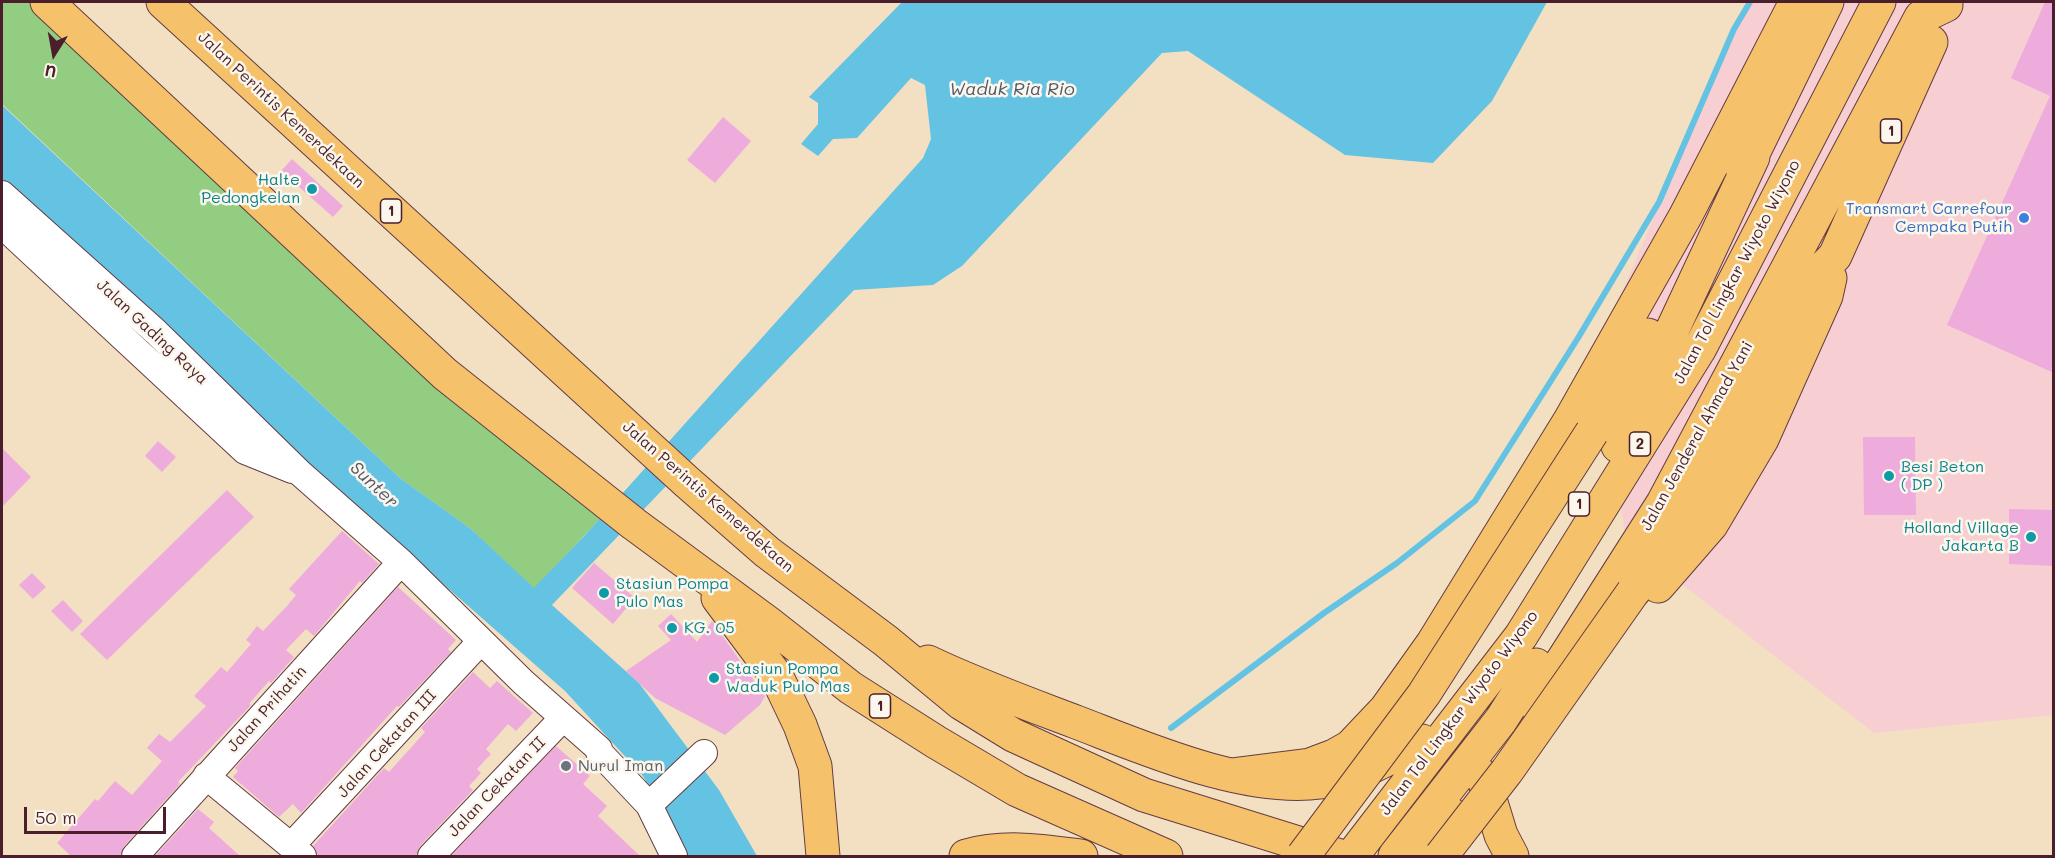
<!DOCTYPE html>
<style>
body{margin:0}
#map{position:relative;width:2055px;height:858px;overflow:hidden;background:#f3e0c3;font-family:Mali,sans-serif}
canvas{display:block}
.frame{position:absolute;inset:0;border:3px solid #4a1f2b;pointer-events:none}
.north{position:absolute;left:24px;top:24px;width:60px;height:60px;-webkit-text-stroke:4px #fbf7ec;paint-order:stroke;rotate:191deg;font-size:16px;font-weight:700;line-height:24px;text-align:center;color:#4a1f2b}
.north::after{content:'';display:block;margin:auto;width:21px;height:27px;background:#4a1f2b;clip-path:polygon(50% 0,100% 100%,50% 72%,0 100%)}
.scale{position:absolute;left:24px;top:807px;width:142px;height:27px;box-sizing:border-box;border:3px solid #4a1f2b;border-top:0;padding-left:8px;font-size:18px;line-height:21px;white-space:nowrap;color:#4a1f2b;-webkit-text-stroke:4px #fbf7ec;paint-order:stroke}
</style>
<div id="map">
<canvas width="2055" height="858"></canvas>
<div class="frame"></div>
<div class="north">U</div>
<div class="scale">50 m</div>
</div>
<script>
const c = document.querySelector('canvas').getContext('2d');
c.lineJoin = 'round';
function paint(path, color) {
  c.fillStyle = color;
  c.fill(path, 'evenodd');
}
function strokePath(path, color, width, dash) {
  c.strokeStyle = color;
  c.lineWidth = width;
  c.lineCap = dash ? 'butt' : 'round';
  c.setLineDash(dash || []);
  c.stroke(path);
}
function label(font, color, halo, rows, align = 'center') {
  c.font = font + ' Mali,sans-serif';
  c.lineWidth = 5;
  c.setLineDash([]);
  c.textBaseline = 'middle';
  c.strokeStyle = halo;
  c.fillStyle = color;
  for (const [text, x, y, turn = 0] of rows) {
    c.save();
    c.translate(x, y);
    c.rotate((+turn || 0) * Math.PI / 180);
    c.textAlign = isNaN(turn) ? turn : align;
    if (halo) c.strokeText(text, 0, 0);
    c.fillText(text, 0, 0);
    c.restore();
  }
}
paint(new Path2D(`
 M1750,2H2053V715L1874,733L1626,541L1598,348L1734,29Z`), '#f7cfd2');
paint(new Path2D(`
 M2,2H42L612,506L534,589L471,529L400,478L2,104Z`), '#92cd81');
paint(new Path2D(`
 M902,2H1547L1492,101L1433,163L1345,155L1188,51L1162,53L962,266L933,285L854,290L552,605L639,683L719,790L757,856H687L643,776L565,691L368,518L204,366L2,190V105L400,478L471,529L534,588L586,534L923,158L931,139L925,85L911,78L857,138L833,139L818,156L801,144L818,124V103L809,97Z`), '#64c2e3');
strokePath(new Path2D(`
 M1171,728L1324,613L1397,563L1475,501L1578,338L1659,202L1734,29L1750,2`), '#64c2e3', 6);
paint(new Path2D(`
 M2045,2H2054V373L1947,325L2050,96L2011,78Z
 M723,117L751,141L715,183L687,160Z
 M292,159L343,206L333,217L281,171Z
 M1863,437H1915L1916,515H1864Z
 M158,441L176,457L162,472L145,456Z
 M2,448L31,477L2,507Z
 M227,490L254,517L107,660L80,634Z
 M2009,509L2054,510V566L2009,564Z
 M342,531L379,564L362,583L360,581L314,636L306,629L286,650L294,657L271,683L269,681L249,704L251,705L178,782L180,784L124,846L120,856H71L57,843L95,799L98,801L115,781L132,795L162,761L147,748L159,734L170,742L206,706L194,696L197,693L221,667L227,672L251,644L246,640L257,626L263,631L287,606L296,595L289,589Z
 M594,563L635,598L613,624L572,588Z
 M32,573L46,587L33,599L19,585Z
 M398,587L456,640L448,649L451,652L399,707L397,706L301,813L293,804L279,817L233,777L238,771L235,768Z
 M63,600L83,621L72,632L51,611Z
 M671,614L697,642L712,621L765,696L760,705L725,735L655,698L626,671L671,640L658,626Z
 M473,672L490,688L497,681L533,713L516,731L508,724L486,749L491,754L477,769L481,773L469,786L473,790L420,846L416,856H318L313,846L384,768L389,772L425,732L421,728Z
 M556,746L590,776L583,784L607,806L598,816L640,856H451Z
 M198,809L214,822L209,828L240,856H155Z`), '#edacdb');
const minor = new Path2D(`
 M2,194L156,332L300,473L401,562L523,682L599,749V752L649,805L674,856
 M2,225L245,451L292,470
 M206,776L303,856
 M649,805L704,753
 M291,846L481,641
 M135,856L401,562
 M431,856L563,718`);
const highway = new Path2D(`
 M47,2L445,374L634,524L767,622L851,688L936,742L1017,790L1166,856
 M163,2L687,482L767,552L886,641L961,703L1013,735L1144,795L1340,856
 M1743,174L1827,2
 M1592,432L1648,335
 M1618,446L1753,157
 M1658,586L1711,525L1762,439L1826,296L1830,278
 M1634,591L1692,503L1808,284L1835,256L1931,42
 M718,598L777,677L800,725L815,766L823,856
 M928,662C976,685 1026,703 1076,722C1147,749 1244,792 1321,782C1358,778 1390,757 1422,741
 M1535,704L1663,503L1921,17L1946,5
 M1231,775L1310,765L1334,756L1350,747L1386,709L1433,643L1569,422L1686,215L1796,2
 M1483,776L1501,835L1512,856
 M966,856C1004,845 1042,851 1081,856
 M1352,856L1521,636L1700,348L1879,2
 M1395,856L1501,720L1536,665
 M1421,856L1452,815`);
strokePath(minor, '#633c42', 28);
strokePath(highway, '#633c42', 35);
strokePath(minor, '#fff', 26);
strokePath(highway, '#f5c16b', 33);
const highwayBridge = new Path2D(`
 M1303,856L1424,694L1592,432
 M1441,856L1507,771L1633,592`);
strokePath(highwayBridge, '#633c42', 35, []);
strokePath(highwayBridge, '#f5c16b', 33);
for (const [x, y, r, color] of [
 [312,189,6,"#0f9aa8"],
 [2024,218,6,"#3f7fe0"],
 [1889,476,6,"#0f9aa8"],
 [2031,537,6,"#0f9aa8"],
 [604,593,6,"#0f9aa8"],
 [672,628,6,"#0f9aa8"],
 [714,678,6,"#0f9aa8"],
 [566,766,6,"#6b7280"]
]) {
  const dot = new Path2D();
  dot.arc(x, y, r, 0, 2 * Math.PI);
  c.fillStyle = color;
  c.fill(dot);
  strokePath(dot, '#fbf7ec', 2);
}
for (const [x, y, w] of [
 [1891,131,21],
 [391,211,21],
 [1640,444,21],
 [1579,504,21],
 [880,706,21]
]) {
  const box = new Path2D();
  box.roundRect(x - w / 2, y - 12, w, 24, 4.5);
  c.fillStyle = '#fbf7ec';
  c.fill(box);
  strokePath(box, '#4a1f2b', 1.5);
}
label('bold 15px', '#4a1f2b', null, [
 ["1",1891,131],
 ["1",391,211],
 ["2",1640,444],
 ["1",1579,504],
 ["1",880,706]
]);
label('16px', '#4a1f2b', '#fbf7ec', [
 ["Jalan Perintis Kemerdekaan",281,110,43],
 ["Jalan Tol Lingkar Wiyoto Wiyono",1737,272,-62],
 ["Jalan Gading Raya",152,332,43],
 ["Jalan Jenderal Ahmad Yani",1697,436,-61],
 ["Jalan Perintis Kemerdekaan",708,497,41],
 ["Jalan Prihatin",267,709,-48],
 ["Jalan Tol Lingkar Wiyoto Wiyono",1459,713,-53],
 ["Jalan Cekatan III",387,744,-48],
 ["Jalan Cekatan II",497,787,-46]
]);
label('16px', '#0d838f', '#fbf7ec', [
 ["Halte",300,180,"right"],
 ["Pedongkelan",300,198,"right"],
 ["Besi Beton",1901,467],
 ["( DP )",1901,485],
 ["Holland Village",2019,528,"right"],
 ["Jakarta B",2019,546,"right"],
 ["Stasiun Pompa",616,584],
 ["Pulo Mas",616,602],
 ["KG. 05",684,628],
 ["Stasiun Pompa",726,669],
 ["Waduk Pulo Mas",726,687]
], 'left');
label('16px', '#366cbe', '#fbf7ec', [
 ["Transmart Carrefour",2012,209],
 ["Cempaka Putih",2012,227]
], 'right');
label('16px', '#5b616d', '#fbf7ec', [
 ["Nurul Iman",578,766]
], 'left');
label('italic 18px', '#53586b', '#fbf7ec', [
 ["Waduk Ria Rio",1012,89],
 ["Sunter",374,485,43]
]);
</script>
